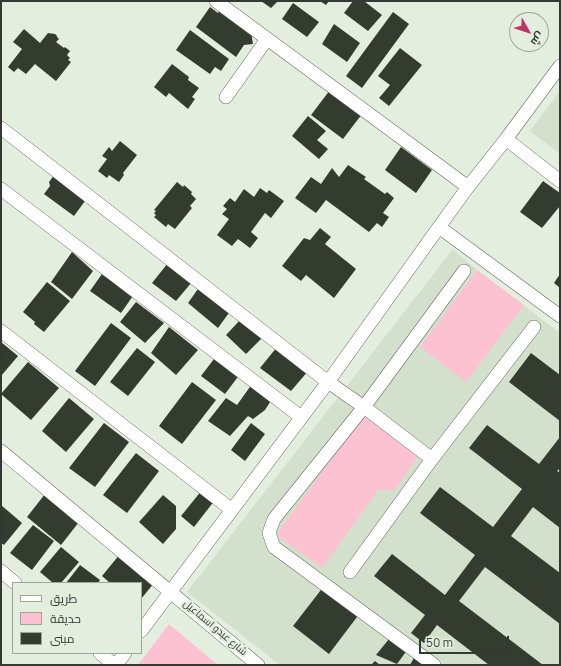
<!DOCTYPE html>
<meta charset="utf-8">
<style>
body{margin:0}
#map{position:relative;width:561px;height:666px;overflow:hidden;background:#e4eede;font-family:Manrope,Cairo,sans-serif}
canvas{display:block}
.frame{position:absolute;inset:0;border:2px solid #353933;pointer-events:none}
.legend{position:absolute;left:12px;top:582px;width:130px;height:72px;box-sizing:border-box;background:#e4eede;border:1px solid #9ea69a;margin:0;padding:5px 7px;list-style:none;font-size:12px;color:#353933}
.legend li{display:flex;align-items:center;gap:8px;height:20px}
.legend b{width:20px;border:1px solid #9ea69a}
.north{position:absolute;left:509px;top:12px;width:40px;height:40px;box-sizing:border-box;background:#e4eede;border:1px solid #9ea69a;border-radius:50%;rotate:129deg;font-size:11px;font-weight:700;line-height:16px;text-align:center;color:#353933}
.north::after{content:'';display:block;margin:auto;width:14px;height:18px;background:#be336a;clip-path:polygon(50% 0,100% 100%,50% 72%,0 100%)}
.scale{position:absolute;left:419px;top:636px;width:90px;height:18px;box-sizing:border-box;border:2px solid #353933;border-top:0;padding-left:5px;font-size:12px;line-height:14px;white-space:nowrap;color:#353933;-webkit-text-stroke:3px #e4eede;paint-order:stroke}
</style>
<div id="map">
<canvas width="561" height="666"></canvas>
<div class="frame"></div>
<ul class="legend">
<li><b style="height:5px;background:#fff"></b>طريق</li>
<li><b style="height:11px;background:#fcc2d1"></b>حديقة</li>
<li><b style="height:11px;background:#343c2f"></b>مبنى</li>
</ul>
<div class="north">ش</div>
<div class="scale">50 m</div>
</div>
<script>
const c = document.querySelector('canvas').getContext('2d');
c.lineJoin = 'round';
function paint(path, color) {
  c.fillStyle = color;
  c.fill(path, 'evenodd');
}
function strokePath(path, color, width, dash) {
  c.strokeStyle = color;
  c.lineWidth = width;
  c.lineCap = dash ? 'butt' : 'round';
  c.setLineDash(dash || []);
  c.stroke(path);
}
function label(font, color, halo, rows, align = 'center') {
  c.font = font + ' Manrope,Cairo,sans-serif';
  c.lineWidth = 4;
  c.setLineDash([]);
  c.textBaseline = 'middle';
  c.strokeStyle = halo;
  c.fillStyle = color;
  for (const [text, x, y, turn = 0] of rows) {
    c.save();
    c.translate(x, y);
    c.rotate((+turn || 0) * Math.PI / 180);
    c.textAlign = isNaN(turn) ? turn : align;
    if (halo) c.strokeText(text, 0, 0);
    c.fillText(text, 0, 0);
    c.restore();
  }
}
paint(new Path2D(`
 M560,91V154L530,131Z
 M453,249L477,270L560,333V665H280L187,592Z`), '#d3e1cc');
paint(new Path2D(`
 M477,270L524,305L466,382L420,347Z
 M363,415L419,455L394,491L379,489L322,568L276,535Z
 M169,624L218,665H138Z`), '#fcc2d1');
paint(new Path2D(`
 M261,1H278L271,8Z
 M320,1H329L326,5Z
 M353,1H364L382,15L368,31L344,13Z
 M293,3L319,22L307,37L282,19Z
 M210,7L218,13L220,10L251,32L253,44L244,45L236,57L196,27Z
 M393,12L409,24L362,88L346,76Z
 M334,24L360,43L347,62L322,44Z
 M24,29L40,43L48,33L55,34L57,36V37L59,39L56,42L64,48L65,47L70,51L67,55L70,58L68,60L71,62L56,81L35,64L26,74L18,68L14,72L8,67L22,49L13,42Z
 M190,30L229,59L221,71L215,67L210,74L176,50Z
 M400,48L422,65L389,106L379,98L390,85L378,76Z
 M172,64L189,77L188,80L199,88L192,97L195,99L188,109L169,93L166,97L154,87Z
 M330,90L362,114L343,139L311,115Z
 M308,116L326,131L317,140L328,149L319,159L292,136Z
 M120,141L137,155L123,173L124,175L119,182L109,175L107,178L98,171L107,159L102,156L109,147L112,151Z
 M401,147L432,170L416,193L385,170Z
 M348,165L366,177L364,179L385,194L387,192L394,198L383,213L389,217L382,227L377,223L369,232L326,200L316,213L295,198L311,177L321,184L332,168L339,177Z
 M55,174L77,189L74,193L85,201L74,216L44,194L50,186L49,182Z
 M543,181L560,193V206L542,228L520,212Z
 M177,182L183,187L184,185L192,192L191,194L196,199L190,206L192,208L175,229L168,224L166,227L154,217L156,215L154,213L156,211L154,210Z
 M260,188L267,193L269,190L284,201L271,218L265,213L251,232L258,238L250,248L238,239L232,246L217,235L229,219L222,214L227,209L223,206L230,198L235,202L244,189L254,197Z
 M320,228L331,237L325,244L356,269L334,298L306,275L301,281L282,266L304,238L310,240Z
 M72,252L93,271L72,299L51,282Z
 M168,263L192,282L176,301L152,283Z
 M104,271L135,293L121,313L90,291Z
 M560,274V288L554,283Z
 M47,282L70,301L44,332L34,324L35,322L23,312Z
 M200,286L231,310L218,328L188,303Z
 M136,302L164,323L145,343L120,322Z
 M241,319L262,338L246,354L226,335Z
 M111,323L131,338L95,386L75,371Z
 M169,327L198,350L176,375L151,353Z
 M1,342L18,356L1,376Z
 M277,347L309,370L291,391L260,368Z
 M137,348L155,362L128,396L110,382Z
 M531,353L560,375V421L509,382Z
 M217,355L240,374L225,394L201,376Z
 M28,362L59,388L31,420L1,394Z
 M192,382L216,400L182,444L159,426Z
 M252,384L272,399L265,410L253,419L248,416L230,436L208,421L226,398L237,405Z
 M69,398L94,419L66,452L42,431Z
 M104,423L129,442L95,487L69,468Z
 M251,423L265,434L245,461L231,450Z
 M487,425L539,464L560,437V468L557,471L560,473V528L533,507L511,536L560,573V624L485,567L459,601L543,665H489L437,625L424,643L411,633L425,615L374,576L392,554L445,595L475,555L420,513L440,487L493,527L522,489L469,448Z
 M136,453L159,471L127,513L103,495Z
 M202,490L215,500L194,527L181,516Z
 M45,494L79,522L61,545L27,517Z
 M163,495L176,506V529L163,544L139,522Z
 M1,505L22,523L4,545L1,543Z
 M33,525L54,541L32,570L10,553Z
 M61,547L79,562L61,583H53L40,572Z
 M120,554L154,583L141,599V583H110L102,576Z
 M80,565L100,580L98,583H66Z
 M324,586L360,613L329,654L293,626Z
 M389,639L408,649L397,664L376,655Z
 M416,654L426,665H410Z
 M375,661L380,665H371Z`), '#343c2f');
const minor = new Path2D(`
 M216,1L468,187
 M226,97L267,39
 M1,128L328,382L364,407L432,459L350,572
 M506,139L560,181
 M1,189L301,417
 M439,227L560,316
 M1,331L232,510
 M1,451L258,665
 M432,459L534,327
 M1,571L15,583
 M141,631L328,382L439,227L468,187L506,139L560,66
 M100,653L114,665
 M116,665L125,653
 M434,665L274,547L269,533L274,519L364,407L464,271`);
strokePath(minor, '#626b5d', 14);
strokePath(minor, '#fff', 13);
label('10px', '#353933', '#e4eede', [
 ["شارع عبدو اسماعيل",215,628,40]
]);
</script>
